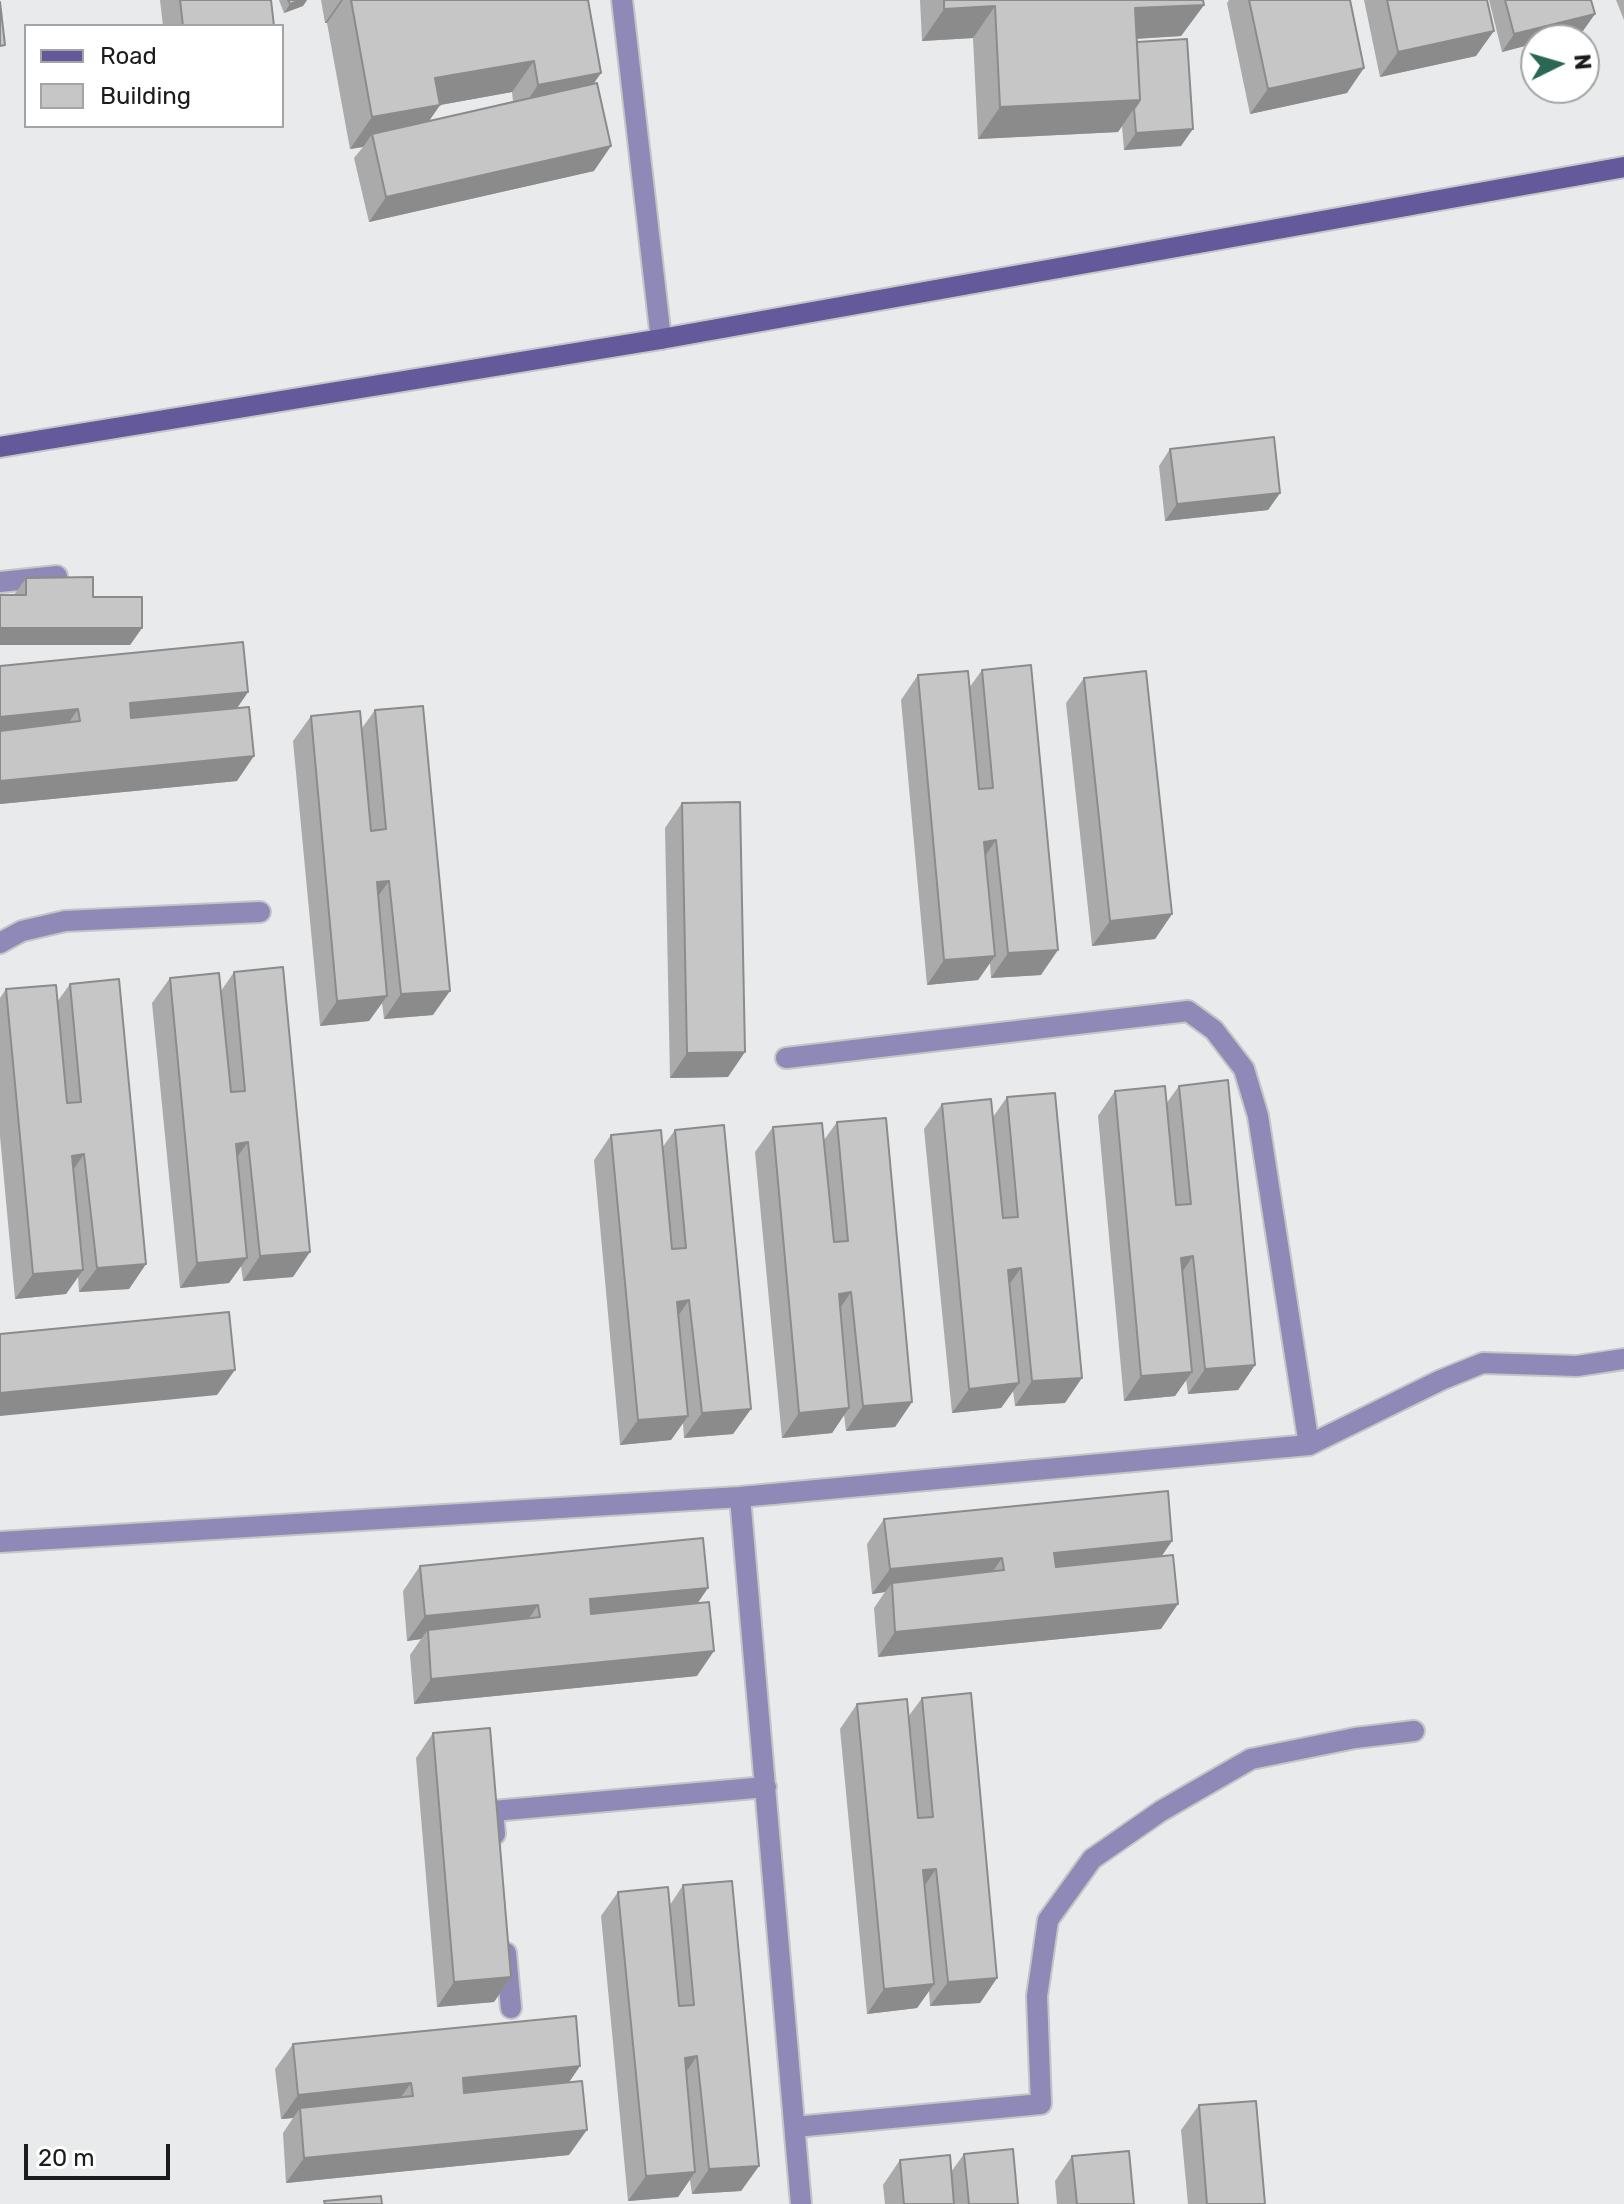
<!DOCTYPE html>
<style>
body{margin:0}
#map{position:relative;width:1624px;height:2204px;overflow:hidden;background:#e9eaeb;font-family:Rubik,sans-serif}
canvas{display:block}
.legend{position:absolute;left:24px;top:24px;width:260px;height:104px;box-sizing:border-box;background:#fff;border:2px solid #a4a4a4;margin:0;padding:10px 14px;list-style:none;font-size:24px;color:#1b1c1c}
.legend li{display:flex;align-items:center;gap:16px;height:40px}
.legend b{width:40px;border:2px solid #a4a4a4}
.north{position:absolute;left:1520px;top:24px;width:80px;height:80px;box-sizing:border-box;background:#fff;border:2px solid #a4a4a4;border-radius:50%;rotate:85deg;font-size:22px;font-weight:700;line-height:32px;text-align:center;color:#1b1c1c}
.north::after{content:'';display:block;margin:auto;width:28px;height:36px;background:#2a6855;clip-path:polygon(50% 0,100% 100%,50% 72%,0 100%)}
.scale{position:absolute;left:24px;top:2144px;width:146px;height:36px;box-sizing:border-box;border:4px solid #1b1c1c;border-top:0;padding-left:10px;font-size:24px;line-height:28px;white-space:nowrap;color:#1b1c1c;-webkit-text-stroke:6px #fff;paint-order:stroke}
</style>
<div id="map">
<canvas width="1624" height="2204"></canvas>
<ul class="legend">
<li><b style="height:10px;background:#64599a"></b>Road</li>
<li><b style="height:22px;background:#c6c6c7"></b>Building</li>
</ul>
<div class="north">N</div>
<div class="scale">20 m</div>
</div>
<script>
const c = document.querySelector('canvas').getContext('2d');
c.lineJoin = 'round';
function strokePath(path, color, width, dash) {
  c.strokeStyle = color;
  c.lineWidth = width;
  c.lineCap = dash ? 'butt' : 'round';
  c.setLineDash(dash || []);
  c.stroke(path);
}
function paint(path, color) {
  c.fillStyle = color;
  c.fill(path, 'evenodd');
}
const minor = new Path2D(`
 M622,0L661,339
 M0,582L57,576
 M0,943L22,931L65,921L260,912
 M786,1058L1188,1011L1214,1030L1244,1069L1258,1116L1309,1445
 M740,1497L801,2204
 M0,1542L740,1497L1309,1445L1441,1380L1483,1363L1577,1366L1624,1359
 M495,1834L493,1811L766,1787
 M506,1953L511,2008
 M795,2127L1041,2104L1037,1996L1048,1920L1092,1859L1161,1811L1251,1759L1355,1738L1414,1731`);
const secondary = new Path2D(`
 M0,447L661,339L1624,167`);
strokePath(minor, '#c4c5c6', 24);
strokePath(secondary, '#c4c5c6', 24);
strokePath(minor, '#8e89b6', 20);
strokePath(secondary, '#64599a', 20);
paint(new Path2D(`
 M160,0H271L274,26H163Z
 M279,0H307L303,6L284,13Z
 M321,0H588L594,83V171L369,222L354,158L363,147L350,149L327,23H325ZM512,92L513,101L429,121L440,105Z
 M920,0H1203L1204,5L1181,36L1137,39V42L1181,146L1124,150L1122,126L1118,132L978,139L973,38L922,41Z
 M1229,0H1350L1347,93L1250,114L1227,3Z
 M1364,0H1487L1476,56L1380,77Z
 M1489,0H1591L1583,31L1502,52Z
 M1616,0H1624V20Z
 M1170,449L1280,493L1268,510L1165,521L1159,466Z
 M26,578L93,597L142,628L130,645H0V595H14Z
 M0,666L248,692L237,708V781L0,804Z
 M982,670L1041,975L991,978L990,963L978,980L927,985L901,700L918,675L969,688Z
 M1084,678L1172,914L1155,939L1092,946L1066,703Z
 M375,710L433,1015L384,1019L382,1003L369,1021L320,1026L293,741L311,716L362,728Z
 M682,803L728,1077L670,1078L665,828Z
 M234,972L293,1277L243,1281L241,1266L229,1283L180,1288L152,1003L170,978L221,991Z
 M70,984L146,1264L129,1289L79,1292L78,1277L66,1294L15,1299L0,1136V998L6,989L57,1002Z
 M1179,1086L1255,1365L1238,1390L1188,1394L1186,1379L1175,1396L1124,1401L1098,1116L1115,1091L1166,1104Z
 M1007,1097L1065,1403L1015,1406L1013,1391L1001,1408L952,1413L924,1129L942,1104L993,1117Z
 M837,1122L912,1402L895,1427L846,1431L844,1415L832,1433L782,1438L755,1152L773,1127L824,1140Z
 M675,1130L751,1409L733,1434L684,1438L683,1423L671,1440L620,1445L594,1160L611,1135L662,1148Z
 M884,1519L1172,1541L1161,1556V1629L878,1657L874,1608L885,1592L872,1594L867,1544Z
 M420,1566L697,1603V1676L414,1704L410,1655L421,1639L407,1641L403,1591Z
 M922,1698L997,1978L980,2003L930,2006L929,1991L917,2008L867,2014L840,1729L857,1704L908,1717Z
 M433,1733L511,1977L494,2002L437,2007L416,1758Z
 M683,1885L759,2166L741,2191L692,2194L690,2180L678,2197L628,2201L601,1916L618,1892L670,1905Z
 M293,2044L580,2066L569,2082V2155L286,2183L283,2133L293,2118L281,2119L275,2069Z
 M1199,2105L1265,2204H1188L1181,2130Z
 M964,2154L1018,2204H885L883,2185L900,2160L951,2172Z
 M1072,2156L1134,2204H1057L1055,2181Z`), '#aaaaab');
paint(new Path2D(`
 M301,0H307L303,6L284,13L290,4Z
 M341,0H343L327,23H325Z
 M1204,5L1181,36L1113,40L1135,8Z
 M995,6L973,38L922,41L944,9Z
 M1595,14L1583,31L1547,40H1536V43L1502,52L1514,34Z
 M1494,31L1476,56L1380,77L1398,52Z
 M534,61L512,92L440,105L418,137L372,134L363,147L350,149L372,117L435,78Z
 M1364,68L1347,93L1250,114L1268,89Z
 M601,73L579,105L516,117L538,85Z
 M1140,100L1118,132L978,139L1000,107Z
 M1193,129L1181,146L1124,150L1136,133Z
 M611,146L594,171L369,222L386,197Z
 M1280,493L1268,510L1165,521L1177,504Z
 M0,628H142L130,645H0Z
 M248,692L231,717L112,728L130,703Z
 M78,709L61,734L0,740V717Z
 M254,756L237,781L0,804V781Z
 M996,840L979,865L984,842Z
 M389,881L371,906L377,882Z
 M1172,914L1155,939L1092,946L1110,921Z
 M1058,950L1041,975L991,978L1008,953Z
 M995,956L978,980L927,985L944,960Z
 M450,991L433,1015L384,1019L401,994Z
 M387,996L369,1021L320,1026L337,1001Z
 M745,1052L728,1077L670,1078L687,1053Z
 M248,1142L230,1167L236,1144Z
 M84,1154L67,1179L72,1156Z
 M310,1252L293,1277L243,1281L260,1256Z
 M1193,1256L1176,1281L1181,1258Z
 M247,1258L229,1283L180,1288L197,1263Z
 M146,1264L129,1289L79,1292L97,1268Z
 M1021,1268L1003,1293L1008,1270Z
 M83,1270L66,1294L15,1299L33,1274Z
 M851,1292L834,1317L839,1294Z
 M689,1300L672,1325L677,1302Z
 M1255,1365L1238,1390L1188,1394L1205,1369Z
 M235,1370L217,1395L0,1416V1393Z
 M1192,1372L1175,1396L1124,1401L1141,1376Z
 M1082,1378L1065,1403L1015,1406L1032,1381Z
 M1019,1383L1001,1408L952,1413L969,1389Z
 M912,1402L895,1427L846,1431L863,1406Z
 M849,1408L832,1433L782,1438L799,1413Z
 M751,1409L733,1434L684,1438L702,1413Z
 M688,1416L671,1440L620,1445L638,1420Z
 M1172,1541L1155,1566L1037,1578L1054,1553Z
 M1002,1558L985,1583H892L885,1592L872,1594L890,1569Z
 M708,1588L691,1613L572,1624L590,1599Z
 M1178,1604L1161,1629L878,1657L895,1632Z
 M538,1605L521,1630H428L421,1639L407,1641L425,1616Z
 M714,1651L697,1676L414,1704L431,1679Z
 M936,1869L919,1894L923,1870Z
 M511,1977L494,2002L437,2007L454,1982Z
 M997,1978L980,2003L930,2006L948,1982Z
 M934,1984L917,2008L867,2014L884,1989Z
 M697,2056L680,2081L685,2058Z
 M580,2066L563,2091L445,2103L463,2078Z
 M411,2083L393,2108H300L293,2118L281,2119L298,2095Z
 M587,2130L569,2155L286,2183L304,2158Z
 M759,2166L741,2191L692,2194L709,2169Z
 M695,2172L678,2197L628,2201L646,2176Z`), '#8b8b8b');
const building = new Path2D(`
 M180,0H271L274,26H183Z
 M288,0H301L290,4Z
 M351,0H588L601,73L538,85L534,61L435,78L440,105L372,117Z
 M944,0H1203L1204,5L1135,8L1140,100L1000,107L995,6L944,9Z
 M1249,0H1350L1364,68L1268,89Z
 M1387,0H1487L1494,31L1398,52Z
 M1505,0H1591L1595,14L1514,34Z
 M0,2L5,45L0,46Z
 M1187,39L1193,129L1136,133L1134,109L1140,100L1137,42Z
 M597,83L611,146L386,197L372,134Z
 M1274,437L1280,493L1177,504L1170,449Z
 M93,577V597H142V628H0V595H26V578Z
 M243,642L248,692L130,703L131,718L249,707L254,756L0,781V731L80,721L78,709L0,717V666Z
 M1031,665L1058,950L1008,953L996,840L984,842L995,956L944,960L918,675L968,671L979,789L993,788L982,670Z
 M1146,671L1172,914L1110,921L1084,678Z
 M423,706L450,991L401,994L389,881L377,882L387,996L337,1001L311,716L360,711L371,831L386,829L375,710Z
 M740,802L745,1052L687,1053L682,803Z
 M283,967L310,1252L260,1256L248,1142L236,1144L247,1258L197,1263L170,978L219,973L231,1092L245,1091L234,972Z
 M119,979L146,1264L97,1268L84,1154L72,1156L83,1270L33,1274L6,989L56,985L67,1103L81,1102L70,984Z
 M1228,1080L1255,1365L1205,1369L1193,1256L1181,1258L1192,1372L1141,1376L1115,1091L1165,1086L1176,1205L1191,1204L1179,1086Z
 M1055,1093L1082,1378L1032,1381L1021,1268L1008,1270L1019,1383L969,1389L942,1104L991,1099L1003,1218L1018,1217L1007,1097Z
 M886,1118L912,1402L863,1406L851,1292L839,1294L849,1408L799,1413L773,1127L822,1123L834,1242L848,1241L837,1122Z
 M724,1125L751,1409L702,1413L689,1300L677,1302L688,1416L638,1420L611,1135L661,1130L672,1249L686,1248L675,1130Z
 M229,1312L235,1370L0,1393V1334Z
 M1168,1491L1172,1541L1054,1553L1056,1567L1173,1555L1178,1604L895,1632L892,1583L1004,1570L1002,1558L890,1569L884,1519Z
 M703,1538L708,1588L590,1599L591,1614L709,1602L714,1651L431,1679L428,1630L540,1617L538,1605L425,1616L420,1566Z
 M971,1693L997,1978L948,1982L936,1869L923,1870L934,1984L884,1989L857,1704L907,1699L918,1818L933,1817L922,1698Z
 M490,1728L511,1977L454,1982L433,1733Z
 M732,1881L759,2166L709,2169L697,2056L685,2058L695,2172L646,2176L618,1892L668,1887L679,2006L694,2005L683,1885Z
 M576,2016L580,2066L463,2078L464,2093L582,2081L587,2130L304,2158L300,2108L413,2096L411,2083L298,2095L293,2044Z
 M1256,2101L1265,2204H1207L1199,2105Z
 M1013,2149L1018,2204H969L964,2154Z
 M1129,2151L1134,2204H1077L1072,2156Z
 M950,2155L954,2204H904L900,2160Z
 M381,2196L382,2204H325L324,2201Z`);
paint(building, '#c6c6c7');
strokePath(building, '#8b8b8b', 2);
</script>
